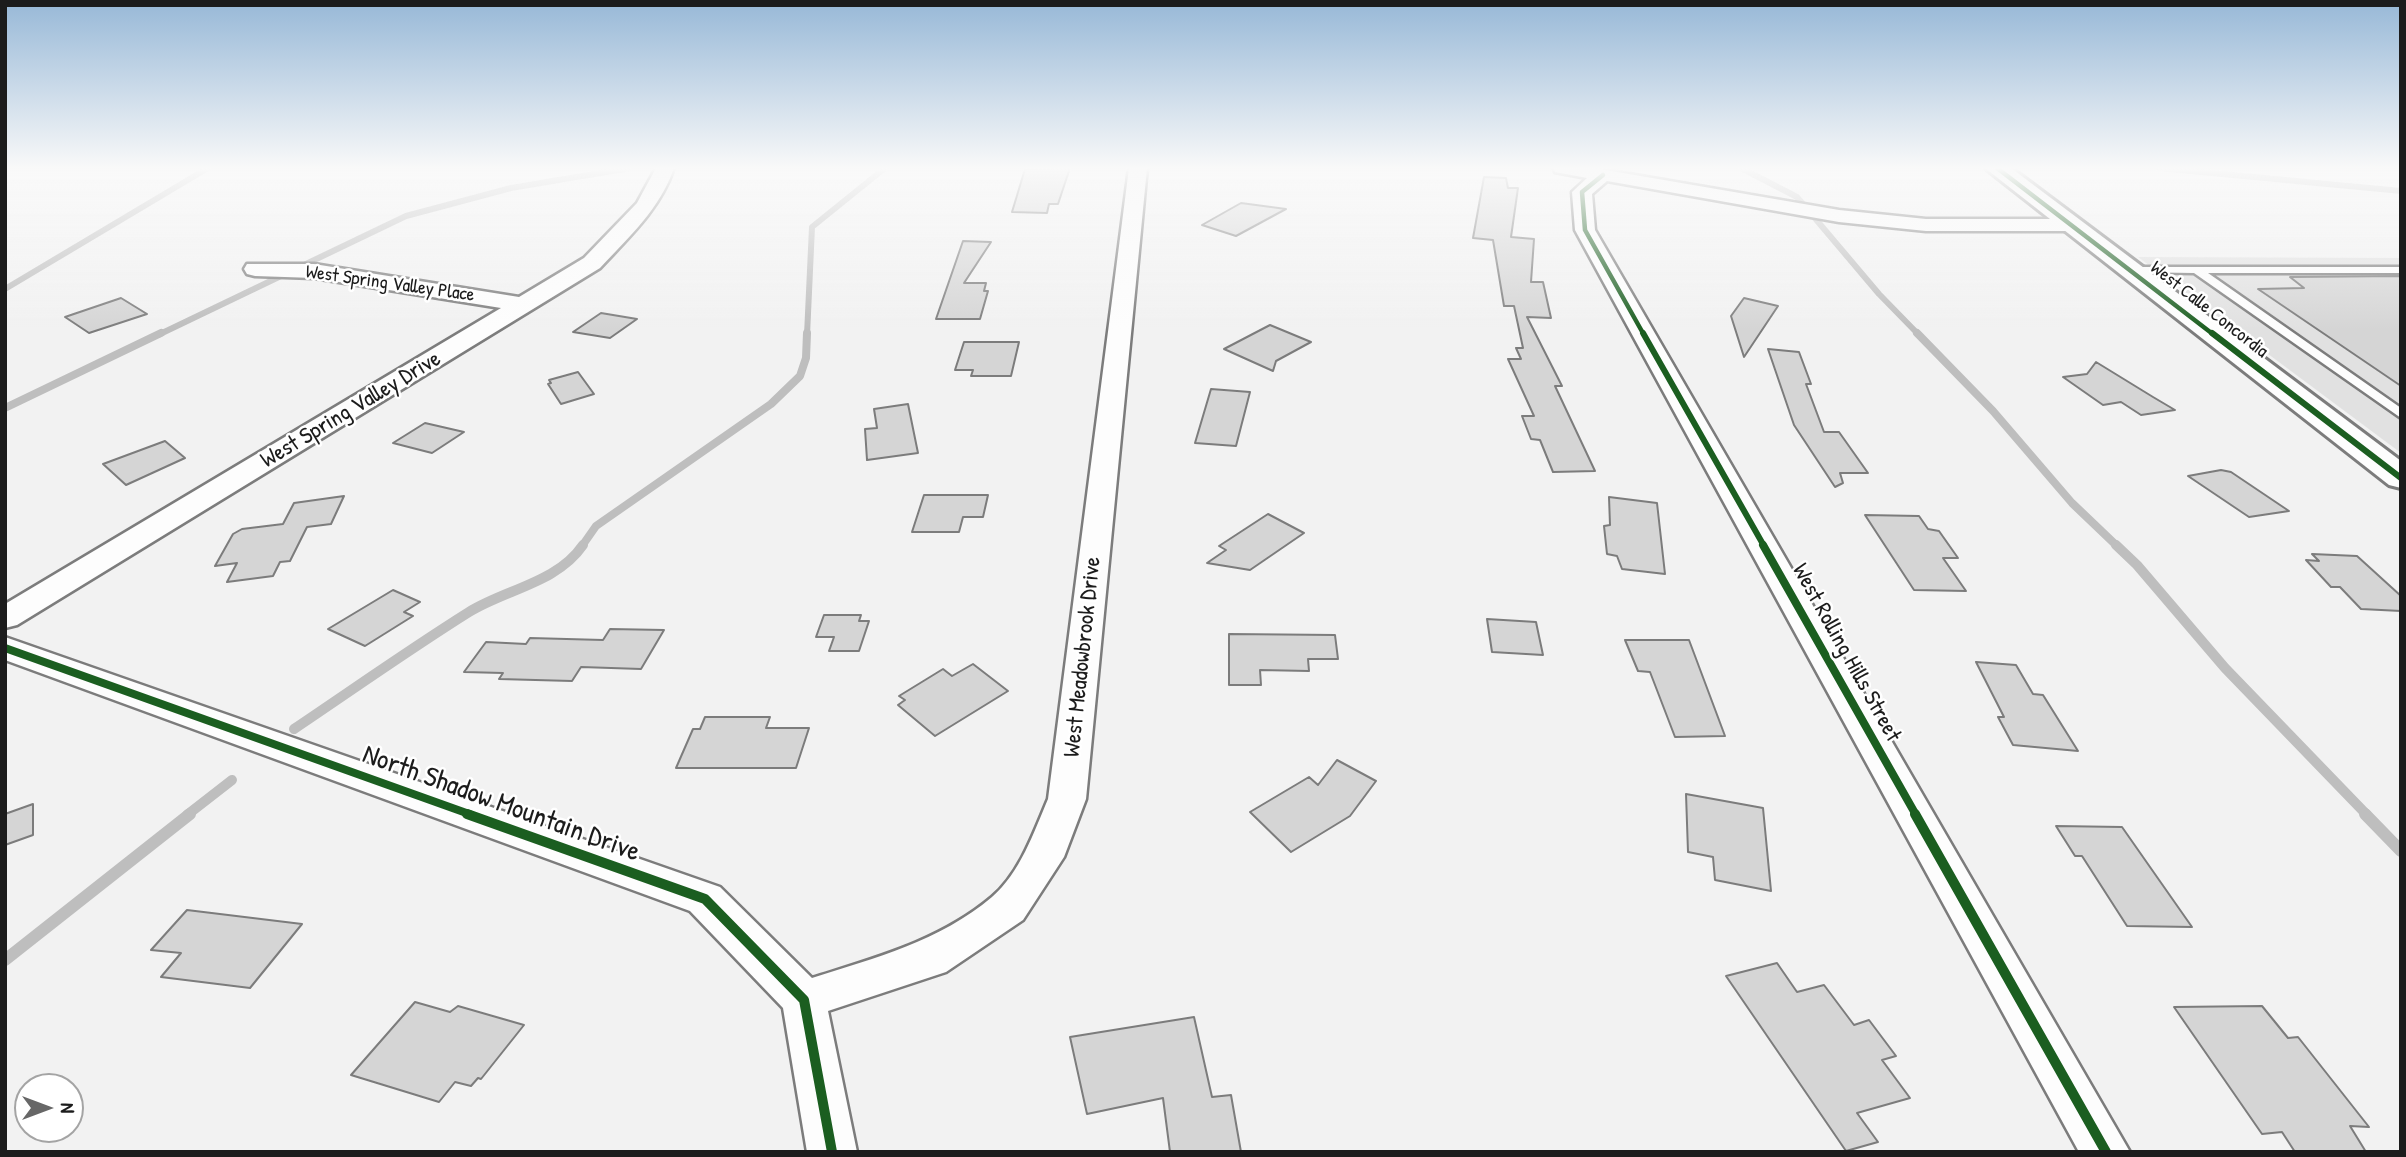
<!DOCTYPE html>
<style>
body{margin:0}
#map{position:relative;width:2406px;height:1157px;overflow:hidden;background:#f2f2f2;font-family:"Patrick Hand",sans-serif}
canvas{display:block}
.frame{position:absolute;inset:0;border:7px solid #1c1c1c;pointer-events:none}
.north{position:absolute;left:14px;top:1073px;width:70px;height:70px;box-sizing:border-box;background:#fff;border:2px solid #a4a4a4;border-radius:50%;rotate:90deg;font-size:19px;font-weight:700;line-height:28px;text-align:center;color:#1c1c1c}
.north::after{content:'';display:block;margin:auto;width:24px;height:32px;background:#676767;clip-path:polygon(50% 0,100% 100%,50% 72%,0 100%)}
</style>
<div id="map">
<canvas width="2406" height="1157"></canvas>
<div class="frame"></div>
<div class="north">N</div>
</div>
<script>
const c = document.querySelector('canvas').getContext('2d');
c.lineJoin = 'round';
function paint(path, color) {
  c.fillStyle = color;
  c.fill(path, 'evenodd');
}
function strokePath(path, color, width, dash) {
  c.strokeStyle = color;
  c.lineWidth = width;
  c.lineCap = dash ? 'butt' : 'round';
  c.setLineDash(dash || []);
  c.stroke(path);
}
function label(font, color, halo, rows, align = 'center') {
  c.font = font + ' "Patrick Hand",sans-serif';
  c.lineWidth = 5;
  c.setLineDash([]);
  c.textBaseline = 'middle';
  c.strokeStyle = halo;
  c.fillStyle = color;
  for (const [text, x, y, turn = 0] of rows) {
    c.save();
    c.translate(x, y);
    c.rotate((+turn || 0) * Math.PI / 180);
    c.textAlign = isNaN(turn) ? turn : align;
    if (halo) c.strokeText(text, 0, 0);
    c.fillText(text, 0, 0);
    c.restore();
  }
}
paint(new Path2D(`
 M2138,257L2401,258V453Z`), '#e1e1e1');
strokePath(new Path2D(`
 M1741,168L1797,197L1879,294L1919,335
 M2159,168L2401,191
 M5,289L208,168
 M158,335L406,216L511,188L630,168
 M807,335L812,227L885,168`), '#bebebe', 6);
strokePath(new Path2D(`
 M1917,333L1993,411L2072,503L2117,546
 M5,408L161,333
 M582,546L596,526L771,404L800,376L806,358L807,333`), '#bebebe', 8);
strokePath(new Path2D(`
 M2116,545L2137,565L2225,668L2367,815
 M294,729C352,690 410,649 469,612C506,589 557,583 583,545
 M187,815L232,780`), '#bebebe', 10);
strokePath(new Path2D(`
 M2365,814L2401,851
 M5,960L190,814`), '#bebebe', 12);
const building = new Path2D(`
 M1070,168L1058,204H1049L1047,213L1012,212L1025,169Z
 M1484,177L1506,178L1508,188H1518L1511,237L1534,239L1531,282H1543L1551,318L1527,317L1562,386H1555L1595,471L1553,472L1540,440L1531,439L1522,416H1534L1508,359H1521L1516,348H1523L1514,306H1504L1493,240L1473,238Z
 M1241,203L1286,209L1236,236L1202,225Z
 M963,241L991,242L964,283H986L984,291H988L980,319H936Z
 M2401,276V386L2258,289L2304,288L2290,277Z
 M121,298L147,314L89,333L65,317Z
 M1744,298L1778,306L1744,357L1731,316Z
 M601,313L637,319L610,338L573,332Z
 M1270,325L1311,342L1276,361L1273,371L1224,349Z
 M964,342H1019L1011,376H971L973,370H955Z
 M1768,349L1799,352L1811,384H1806L1824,432H1839L1868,473H1840L1843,483L1835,487L1794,425Z
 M2096,362L2153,397L2175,410L2141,415L2121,402L2103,405L2063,377L2087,374Z
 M578,372L594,394L561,404L548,384L551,383L549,380Z
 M1211,389L1250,392L1236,446L1195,443Z
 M908,404L918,453L867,460L865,429L877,428L874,409Z
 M425,423L464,432L432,453L393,443Z
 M165,441L185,458L126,485L103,464Z
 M2221,470L2231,472L2289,511L2249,517L2188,476Z
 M924,495H988L983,517H963L959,532H912Z
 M344,496L331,524L307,527L290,561L280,562L273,576L227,582L237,563L215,566L233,534L242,529L283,524L294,503Z
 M1609,497L1657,503L1665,574L1622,569L1617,556L1607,554L1604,526L1610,525Z
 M1268,514L1304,533L1250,570L1207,563L1226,550L1219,546Z
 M1865,515L1919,516L1928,529L1939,531L1958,558H1943L1966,591L1914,590Z
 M2312,554L2357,556L2401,596V611L2361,609L2340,587H2331L2306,560L2319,561Z
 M393,590L420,602L404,612L413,616L365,646L328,629Z
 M824,615H861L859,621H869L859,651H829L834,637H816Z
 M1487,619L1536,622L1543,655L1492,652Z
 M610,629L664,630L641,669L581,667L572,681L499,679L503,673L464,672L486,642L526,644L530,638L603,640Z
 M1229,634L1335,635L1338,659H1308L1309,671L1260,670L1261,685H1229Z
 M1625,640H1689L1725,736L1675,737L1650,672L1638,671Z
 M1976,662L2016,665L2033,694L2043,695L2078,751L2013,745L1998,717H2004Z
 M973,664L1008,691L935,736L898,705L905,700L899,696L943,669L952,676Z
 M705,717H770L766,728H809L796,768H676L693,729H700Z
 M1337,760L1376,781L1350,816L1291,852L1250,812L1309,777L1318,785Z
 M1686,794L1763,808L1771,891L1715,880L1713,857L1688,852Z
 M33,804V835L5,845V814Z
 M2056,826L2122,827L2192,927L2127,926L2082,856H2075Z
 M187,910L302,924L250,988L161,977L181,953L151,950Z
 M1777,963L1797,992L1824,985L1854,1025L1869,1020L1896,1056L1882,1060L1910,1098L1857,1113L1878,1142L1846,1151L1726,976Z
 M415,1002L450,1012L458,1006L524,1025L481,1079L478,1078L471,1086L455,1082L439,1102L351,1075Z
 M2262,1006L2288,1038L2298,1037L2369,1127L2350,1126L2366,1152H2295L2282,1132L2262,1134L2174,1007Z
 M1194,1017L1212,1097L1231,1095L1241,1152H1170L1163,1098L1087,1114L1070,1037Z`);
paint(building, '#d5d5d5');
strokePath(building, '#7c7c7c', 2);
const service = new Path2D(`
 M2132,267H2401V273H2208L2401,408V418L2194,273L2128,272V268Z`);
const minor = new Path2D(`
 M656,168H674C660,209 629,237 600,268L17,625L5,628V604L501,308L314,278L255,276L247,274L244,269L247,264H314L519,297L584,258L637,203Z
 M1129,168H1147L1086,799L1064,857L1023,920L946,972L828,1011L857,1152H807L783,1008L690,911L5,660V637L720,887L812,978C875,958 940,941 992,897C1020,873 1034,832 1048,799Z
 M1553,168H1594L1839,210L1926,219H2073L2083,225L2073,231H1926L1839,222L1607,181L1592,194L1595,230L2130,1152H2079L1575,230L1572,192L1587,178L1555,172Z`);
const tertiary = new Path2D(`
 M1985,168H2011L2401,461V488L2389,485Z`);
strokePath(service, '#7c7c7c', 5);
strokePath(minor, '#7c7c7c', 5);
strokePath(tertiary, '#7c7c7c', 6);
paint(service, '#fdfdfd');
paint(minor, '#fdfdfd');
paint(tertiary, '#fdfdfd');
strokePath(new Path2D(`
 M1997,168L2214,335
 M1603,175L1582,192L1585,230L1644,335`), '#1b5e20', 4.5);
strokePath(new Path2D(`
 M1643,333L1764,546
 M2212,333L2401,478`), '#1b5e20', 6);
strokePath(new Path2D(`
 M1763,545L1916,815
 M5,648L472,815`), '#1b5e20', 8);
strokePath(new Path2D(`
 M467,814L705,899L804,1000L832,1152
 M1915,814L2106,1152`), '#1b5e20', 10);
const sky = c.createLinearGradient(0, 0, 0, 330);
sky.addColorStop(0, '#97b8d7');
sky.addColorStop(0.51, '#f9f9f9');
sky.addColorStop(1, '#f9f9f900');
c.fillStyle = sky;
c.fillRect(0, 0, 2406, 330);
label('19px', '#1c1c1c', '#fff', [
 ["West Spring Valley Place",390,284,8],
 ["West Calle Concordia",2209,310,38]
]);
label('23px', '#1c1c1c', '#fff', [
 ["West Spring Valley Drive",351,410,-31],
 ["West Rolling Hills Street",1846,653,61],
 ["West Meadowbrook Drive",1083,657,-84]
]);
label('28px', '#1c1c1c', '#fff', [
 ["North Shadow Mountain Drive",501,804,20]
]);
</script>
